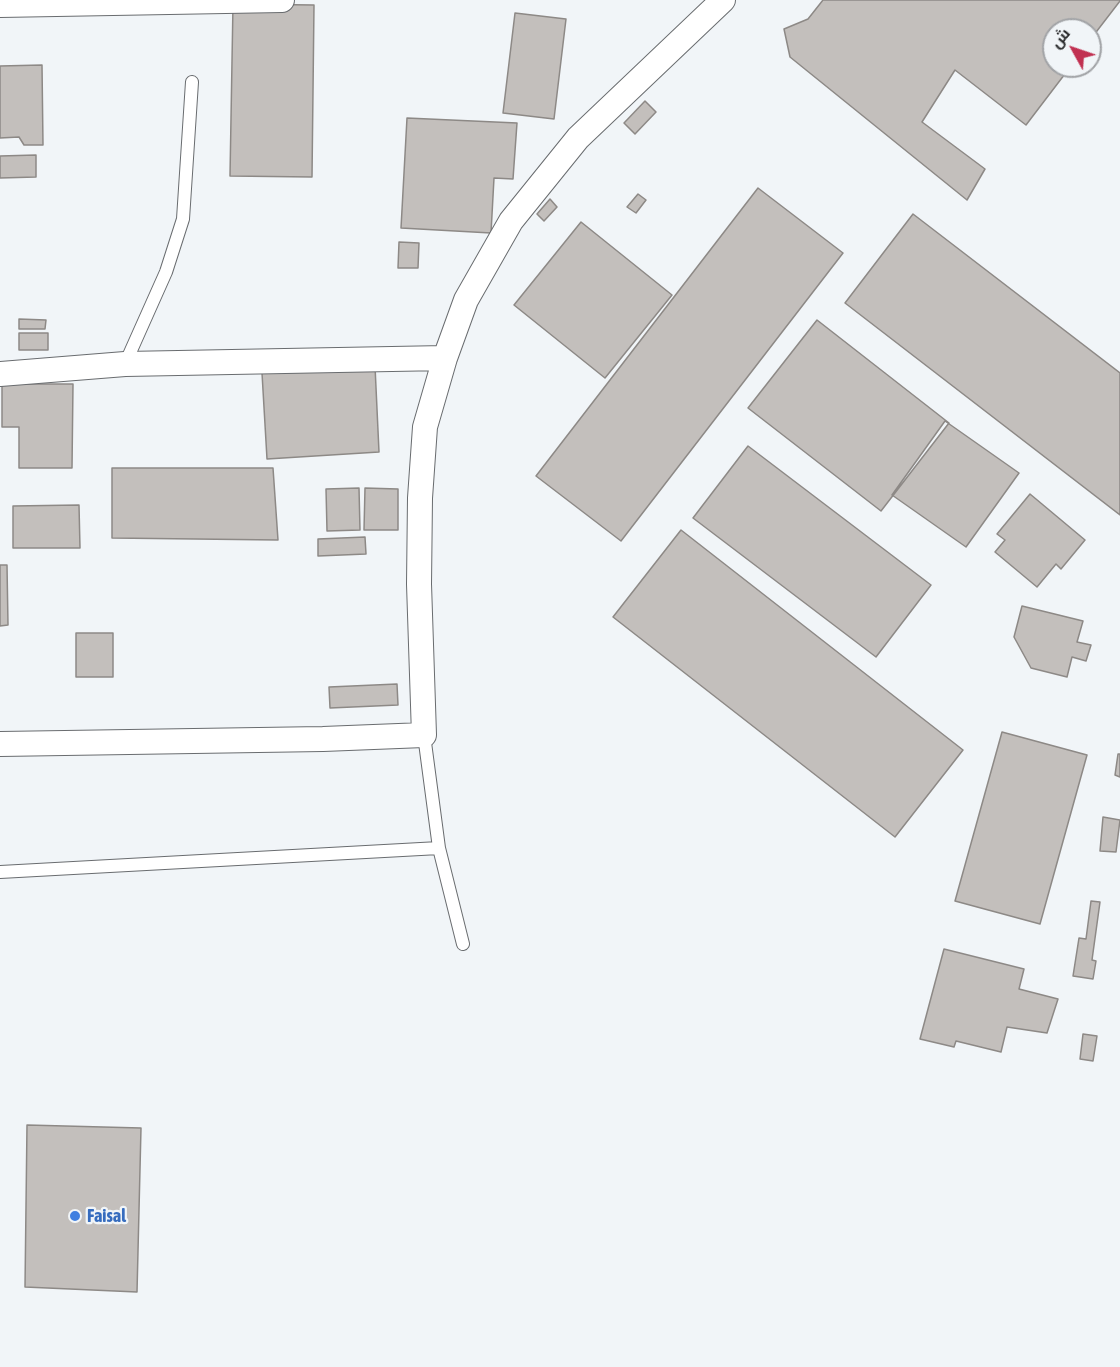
<!DOCTYPE html>
<meta charset="utf-8">
<style>
body{margin:0}
#map{position:relative;width:1120px;height:1367px;overflow:hidden;background:#f1f5f8;font-family:"Asap Condensed",Cairo,sans-serif}
canvas{display:block}
.north{position:absolute;left:1042px;top:18px;width:60px;height:60px;box-sizing:border-box;background:#f1f5f8;border:2px solid #a1a3a6;border-radius:50%;rotate:310deg;font-size:16px;font-weight:700;line-height:24px;text-align:center;color:#28292a}
.north::after{content:'';display:block;margin:auto;width:21px;height:27px;background:#c13051;clip-path:polygon(50% 0,100% 100%,50% 72%,0 100%)}
</style>
<div id="map">
<canvas width="1120" height="1367"></canvas>
<div class="north">ش</div>
</div>
<script>
const c = document.querySelector('canvas').getContext('2d');
c.lineJoin = 'round';
function paint(path, color) {
  c.fillStyle = color;
  c.fill(path, 'evenodd');
}
function strokePath(path, color, width, dash) {
  c.strokeStyle = color;
  c.lineWidth = width;
  c.lineCap = dash ? 'butt' : 'round';
  c.setLineDash(dash || []);
  c.stroke(path);
}
function label(font, color, halo, rows, align = 'center') {
  c.font = font + ' "Asap Condensed",sans-serif';
  c.lineWidth = 4.5;
  c.setLineDash([]);
  c.textBaseline = 'middle';
  c.strokeStyle = halo;
  c.fillStyle = color;
  for (const [text, x, y, turn = 0] of rows) {
    c.save();
    c.translate(x, y);
    c.rotate((+turn || 0) * Math.PI / 180);
    c.textAlign = isNaN(turn) ? turn : align;
    if (halo) c.strokeText(text, 0, 0);
    c.fillText(text, 0, 0);
    c.restore();
  }
}
const building = new Path2D(`
 M823,0H1120V1L1090,40V30H1054V66H1071L1026,125L955,70L922,122L985,169L967,200L790,57L784,29L808,19Z
 M233,4L314,5L312,177L230,176Z
 M515,13L566,19L554,119L503,113Z
 M42,65L43,145H24L19,137L0,138V66Z
 M645,101L656,112L635,134L624,123Z
 M407,118L517,123L513,179L494,178L491,233L401,228Z
 M36,155V177L0,178V156Z
 M758,188L843,253L621,541L536,476Z
 M638,194L646,200L636,213L627,207Z
 M550,199L557,207L544,221L537,214Z
 M913,214L1120,373V515L845,303Z
 M581,222L672,295L605,378L514,305Z
 M399,242L419,243L418,268H398Z
 M19,319L46,320L45,329H19Z
 M817,320L949,423L881,511L748,408Z
 M19,333H48V350H19Z
 M375,366L379,452L267,459L262,373Z
 M2,384H73L72,468H19V427H2Z
 M945,421L1019,473L966,547L892,495Z
 M748,446L931,585L876,657L693,518Z
 M112,468H273L278,540L112,538Z
 M359,488L360,530L327,531L326,489Z
 M365,488L398,489V530H364Z
 M1030,494L1085,540L1061,569L1056,564L1037,587L995,552L1005,540L997,534Z
 M79,505L80,548H13V506Z
 M681,530L963,750L895,837L613,617Z
 M365,537L366,554L318,556V539Z
 M0,565H7L8,625L0,626Z
 M1022,606L1083,621L1077,642L1091,645L1086,661L1072,657L1067,677L1031,668L1014,637Z
 M76,633H113V677H76Z
 M397,684L398,705L330,708L329,687Z
 M1002,732L1087,755L1040,924L955,901Z
 M1118,754H1120V777L1115,775Z
 M1103,817L1120,820L1116,852L1100,851Z
 M1091,901L1100,902L1092,960L1096,961L1093,979L1073,976L1079,938L1086,939Z
 M944,949L1024,969L1019,989L1058,999L1047,1033L1007,1027L1001,1052L956,1041L954,1047L920,1039Z
 M1083,1034L1097,1036L1093,1061L1080,1059Z
 M27,1125L141,1128L137,1292L25,1287Z`);
paint(building, '#c3bfbc');
strokePath(building, '#8d8986', 1.5);
const lane = new Path2D(`
 M125,364L166,272L183,219L192,82
 M424,735L439,848L463,944
 M0,872L439,848`);
const street = new Path2D(`
 M0,5L282,0
 M0,374L125,364L445,358
 M0,744L323,739L424,735L419,584L420,498L425,427L445,358L466,300L511,221L578,138L723,0`);
strokePath(lane, '#696c6f', 14);
strokePath(street, '#696c6f', 26);
strokePath(lane, '#fff', 12);
strokePath(street, '#fff', 24);
for (const [x, y, r, color] of [
 [75,1216,6,"#3f7fe0"]
]) {
  const dot = new Path2D();
  dot.arc(x, y, r, 0, 2 * Math.PI);
  c.fillStyle = color;
  c.fill(dot);
  strokePath(dot, '#f1f5f8', 2);
}
label('bold 18px', '#366cbe', '#f1f5f8', [
 ["Faisal",87,1216]
], 'left');
</script>
